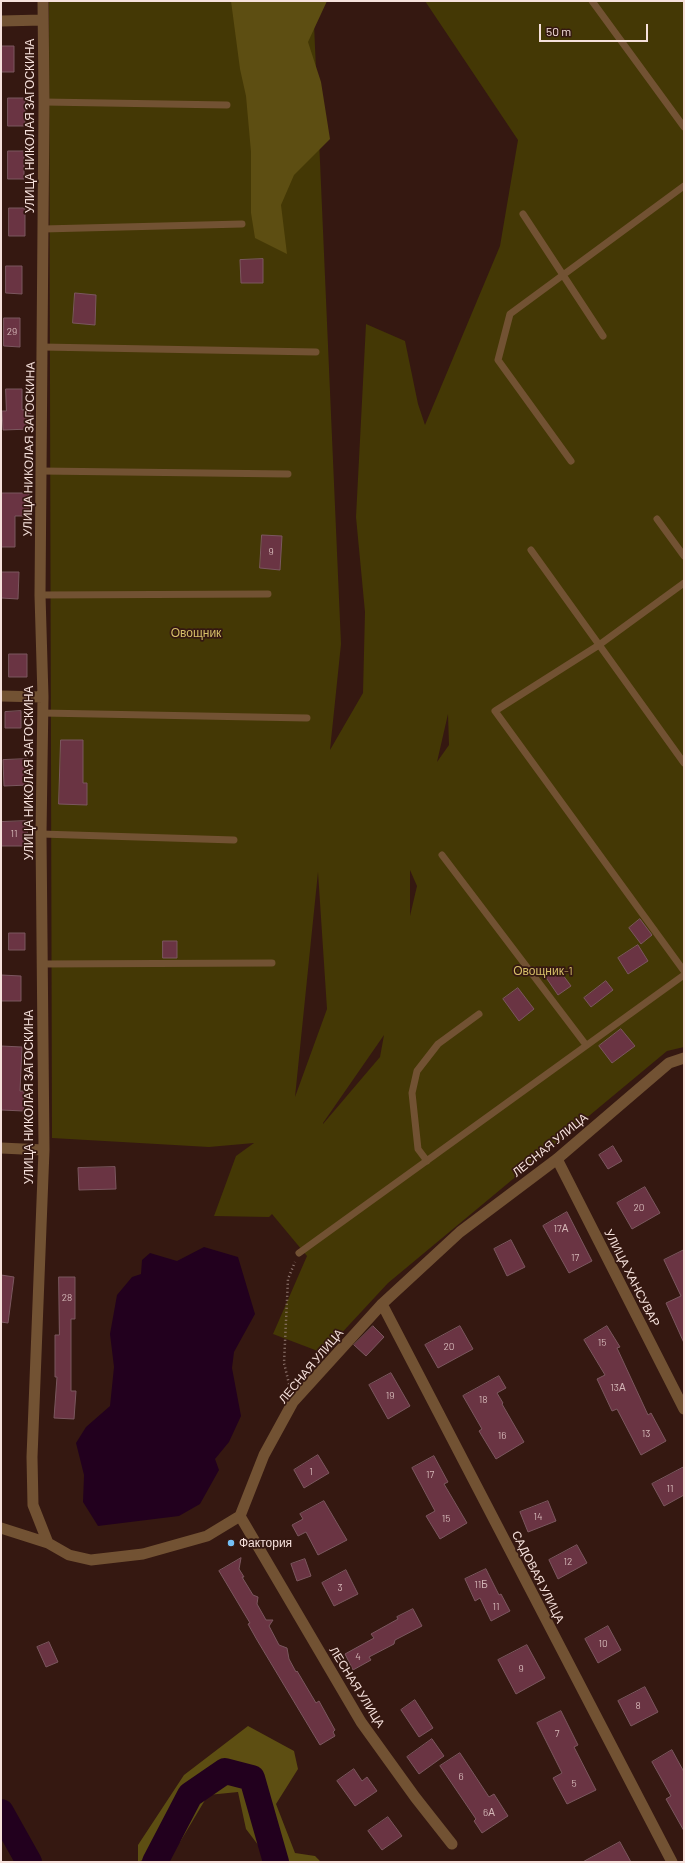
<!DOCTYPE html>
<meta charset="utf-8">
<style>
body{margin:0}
#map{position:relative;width:685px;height:1863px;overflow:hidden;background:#351811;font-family:Barlow,sans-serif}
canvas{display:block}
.frame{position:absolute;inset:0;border:2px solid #f6e1dc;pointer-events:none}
.scale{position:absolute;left:539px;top:24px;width:109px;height:18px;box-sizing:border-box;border:2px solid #f6e1dc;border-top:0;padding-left:5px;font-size:12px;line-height:14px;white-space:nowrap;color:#f6e1dc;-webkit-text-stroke:3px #351811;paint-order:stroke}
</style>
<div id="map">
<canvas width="685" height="1863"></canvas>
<div class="frame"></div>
<div class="scale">50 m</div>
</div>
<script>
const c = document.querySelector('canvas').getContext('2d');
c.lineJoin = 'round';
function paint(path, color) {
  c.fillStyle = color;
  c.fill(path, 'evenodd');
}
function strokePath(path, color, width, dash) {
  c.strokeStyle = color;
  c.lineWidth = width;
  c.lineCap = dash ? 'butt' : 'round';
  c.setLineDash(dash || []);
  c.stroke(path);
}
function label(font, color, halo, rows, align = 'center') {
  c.font = font + ' Barlow,sans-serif';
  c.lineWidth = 3.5;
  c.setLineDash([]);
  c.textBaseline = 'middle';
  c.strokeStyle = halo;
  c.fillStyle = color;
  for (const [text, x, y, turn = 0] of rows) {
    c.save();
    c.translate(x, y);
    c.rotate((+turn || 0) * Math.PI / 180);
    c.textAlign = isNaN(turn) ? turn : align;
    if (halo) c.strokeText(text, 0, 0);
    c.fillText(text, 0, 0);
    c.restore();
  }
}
paint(new Path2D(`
 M49,1H313L341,644L330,750L363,693L365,612L356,517L366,324L405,341L418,404L425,425L500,246L518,140L425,1H684V1047L667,1051L388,1283L323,1353L273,1334L307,1256L272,1214L269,1217L214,1216L236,1156L254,1143L209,1147L52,1138ZM448,714L449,745L437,762ZM410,870L417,886L410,916ZM318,872L327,1009L295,1097ZM384,1035L380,1057L323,1124V1123Z`), '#443805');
paint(new Path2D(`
 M231,1H327L308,42L321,82L330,139L294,175L281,205L287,254L255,238L251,213V152L246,96L240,69Z
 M248,1726L294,1751L298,1769L276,1804L295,1853L315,1856L321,1862H271L246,1829L238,1792L208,1795L180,1842L138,1862V1845L184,1775Z`), '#5d4e12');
paint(new Path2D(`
 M204,1247L238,1257L255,1314L234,1352L232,1368L241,1416L229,1442L215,1459L219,1470L200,1504L179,1516L98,1526L83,1502L84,1475L76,1443L86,1427L110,1406L114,1367L110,1334L117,1295L132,1277L141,1274L142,1260L150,1253L177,1261Z`), '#22001e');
strokePath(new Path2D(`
 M1,1812L29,1862
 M155,1862L190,1795L225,1771L252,1778L276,1862`), '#22001e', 26);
const building = new Path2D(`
 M1,46H14V72H1Z
 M8,98H25V126H8Z
 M8,151H24V179H8Z
 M9,208H25V236H9Z
 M263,259V283H241L240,260Z
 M6,266H22V294L6,293Z
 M75,293L96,295L95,325L73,323Z
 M4,318H20V347L4,346Z
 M6,389H22V410L30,409L31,429L3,430L2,411H6Z
 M2,493H29V497L34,504L26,516H15V547H1Z
 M262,535L282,536L280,570L260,568Z
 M1,572H19L18,599L1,598Z
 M9,654H27V677H9Z
 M21,711V728H5V712Z
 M61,740H83V783H87V805L59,804Z
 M28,759L29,785L4,786L3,760Z
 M27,821L28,846H1V822Z
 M640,919L652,935L641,944L629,928Z
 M9,933H25V950H9Z
 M163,941H177V958H163Z
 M638,945L648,961L628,974L618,958Z
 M557,967L571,986L558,995L545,976Z
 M1,975L21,976V1001H1Z
 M606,981L613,990L591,1007L584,998Z
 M518,988L534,1009L519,1021L503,999Z
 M621,1029L635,1046L612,1063L599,1046Z
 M1,1046L22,1047L20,1091H24V1111L1,1110Z
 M613,1146L622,1161L608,1169L599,1155Z
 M115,1167L116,1189L79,1190L78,1168Z
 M645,1187L660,1213L632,1229L617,1203Z
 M567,1212L592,1261L569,1273L543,1226Z
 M511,1240L525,1267L507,1276L494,1249Z
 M684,1250V1343L666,1303L681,1296L664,1260Z
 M1,1275L14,1277L8,1323L1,1322Z
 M59,1277H75V1319H71V1391H76L74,1419L54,1418L57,1377H55V1335H59Z
 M373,1326L384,1337L366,1356L354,1345Z
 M460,1326L473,1349L438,1368L425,1345Z
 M607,1326L620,1347L617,1348L648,1415L651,1413L666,1441L641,1455L617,1409L612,1411L597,1379L605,1375L584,1340Z
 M391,1373L410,1406L388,1419L369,1385Z
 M499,1376L506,1388L497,1393L503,1403L502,1404L524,1442L496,1459L479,1431L482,1429L463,1396Z
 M318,1455L329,1473L304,1488L294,1470Z
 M434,1456L448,1482L444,1484L467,1523L440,1539L426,1516L435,1511L412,1468Z
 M684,1467V1495L664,1506L652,1484Z
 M324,1501L347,1540L318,1555L306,1532L298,1536L292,1525L303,1519L300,1514Z
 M548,1501L556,1521L528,1532L520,1512Z
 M577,1545L587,1563L558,1579L549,1560Z
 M241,1558L239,1569L244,1577H242L253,1595L258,1597L257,1604L266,1620H273L269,1626L279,1645L287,1648L289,1659L296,1672L297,1671L316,1703L319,1701L335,1730L333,1732L335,1736L320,1745L257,1640L248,1624L250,1623L219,1571Z
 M305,1559L311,1576L297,1581L291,1564Z
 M486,1569L499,1595L501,1594L510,1611L491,1621L480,1598L475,1601L465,1579Z
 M346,1570L358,1594L334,1606L322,1583Z
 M413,1609L422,1626L395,1640L394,1644L369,1657L371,1660L353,1670L345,1654L374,1638L371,1634L398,1619L397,1617Z
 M608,1626L621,1650L598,1663L585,1639Z
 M49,1642L58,1662L46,1667L37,1647Z
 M527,1645L545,1678L516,1694L498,1660Z
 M645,1687L658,1712L631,1726L618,1701Z
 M415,1700L433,1728L419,1737L401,1710Z
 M561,1711L578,1745L574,1747L596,1790L567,1804L553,1778L562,1773L537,1723Z
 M432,1739L444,1756L419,1774L407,1757Z
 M672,1750L684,1772V1831L666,1799L671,1796L652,1762Z
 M460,1753L489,1797L494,1794L508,1816L482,1833L474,1821L476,1819L440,1766Z
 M354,1769L362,1781L367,1777L377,1791L355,1806L337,1781Z
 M388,1817L402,1836L382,1850L368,1831Z
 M620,1842L631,1862H583Z`);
paint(building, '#6a3443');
strokePath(building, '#7b575f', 1);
strokePath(new Path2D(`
 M290,1388L284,1363L288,1279L295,1262`), '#957c76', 2.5, [1, 3]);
strokePath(new Path2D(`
 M592,1L684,127
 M44,102L227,105
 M523,214L603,336
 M43,229L242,224
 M42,347L316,352
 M571,461L498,360L510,314L684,186
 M41,471L288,474
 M657,519L684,556
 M531,550L684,763
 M684,583L599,645L495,711L684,971
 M40,595L268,594
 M42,713L307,718
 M41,834L234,840
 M442,855L586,1045
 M42,964L272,963
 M427,1161L418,1149L412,1093L417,1071L438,1044L479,1014
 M299,1253L684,975`), '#725233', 7);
strokePath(new Path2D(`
 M43,1L44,102L40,595L43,697L41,834L44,1150L32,1457L33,1505L48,1543
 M1,21L43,20
 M1,696L43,697
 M1,1148L44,1150
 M557,1159L684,1409
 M382,1304L672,1862
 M1,1528L48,1543L69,1555L91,1560L143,1554L207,1536L240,1516
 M452,1844L415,1797L361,1722L240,1516L264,1455L293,1402L382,1304L460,1232L557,1159L669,1063L684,1058`), '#725233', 11);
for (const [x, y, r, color] of [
 [231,1543,4,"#74c0f6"]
]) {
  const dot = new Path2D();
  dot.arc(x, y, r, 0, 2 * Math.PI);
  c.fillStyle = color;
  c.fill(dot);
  strokePath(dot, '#351811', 1.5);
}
label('10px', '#d3b6b6', null, [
 ["29",12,332],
 ["9",271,552],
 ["11",14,834],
 ["20",639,1208],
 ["17А",561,1229],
 ["17",575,1258],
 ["28",67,1298],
 ["15",602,1343],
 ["20",449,1347],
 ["13А",618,1388],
 ["19",390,1396],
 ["18",483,1400],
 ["13",646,1434],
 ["16",502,1436],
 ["1",311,1472],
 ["17",430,1475],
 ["11",670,1489],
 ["14",538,1517],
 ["15",446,1519],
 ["12",568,1562],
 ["11Б",481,1585],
 ["3",340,1588],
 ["11",496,1607],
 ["10",603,1644],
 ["4",358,1657],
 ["9",521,1669],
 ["8",638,1706],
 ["7",557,1734],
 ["6",461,1777],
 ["5",574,1784],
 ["6А",489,1813]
]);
label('12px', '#f6e1dc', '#351811', [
 ["УЛИЦА НИКОЛАЯ ЗАГОСКИНА",30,126,-90],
 ["УЛИЦА НИКОЛАЯ ЗАГОСКИНА",29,449,-89],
 ["УЛИЦА НИКОЛАЯ ЗАГОСКИНА",29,773,-90],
 ["УЛИЦА НИКОЛАЯ ЗАГОСКИНА",29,1097,-90],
 ["ЛЕСНАЯ УЛИЦА",550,1145,-39],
 ["УЛИЦА ХАНСУВАР",632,1278,63],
 ["ЛЕСНАЯ УЛИЦА",311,1366,-50],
 ["САДОВАЯ УЛИЦА",538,1577,63],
 ["ЛЕСНАЯ УЛИЦА",357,1687,58]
]);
label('12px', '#d5be69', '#351811', [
 ["Овощник",196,633],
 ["Овощник-1",543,971]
]);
label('12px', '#f6e1dc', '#351811', [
 ["Фактория",239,1543]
], 'left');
</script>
